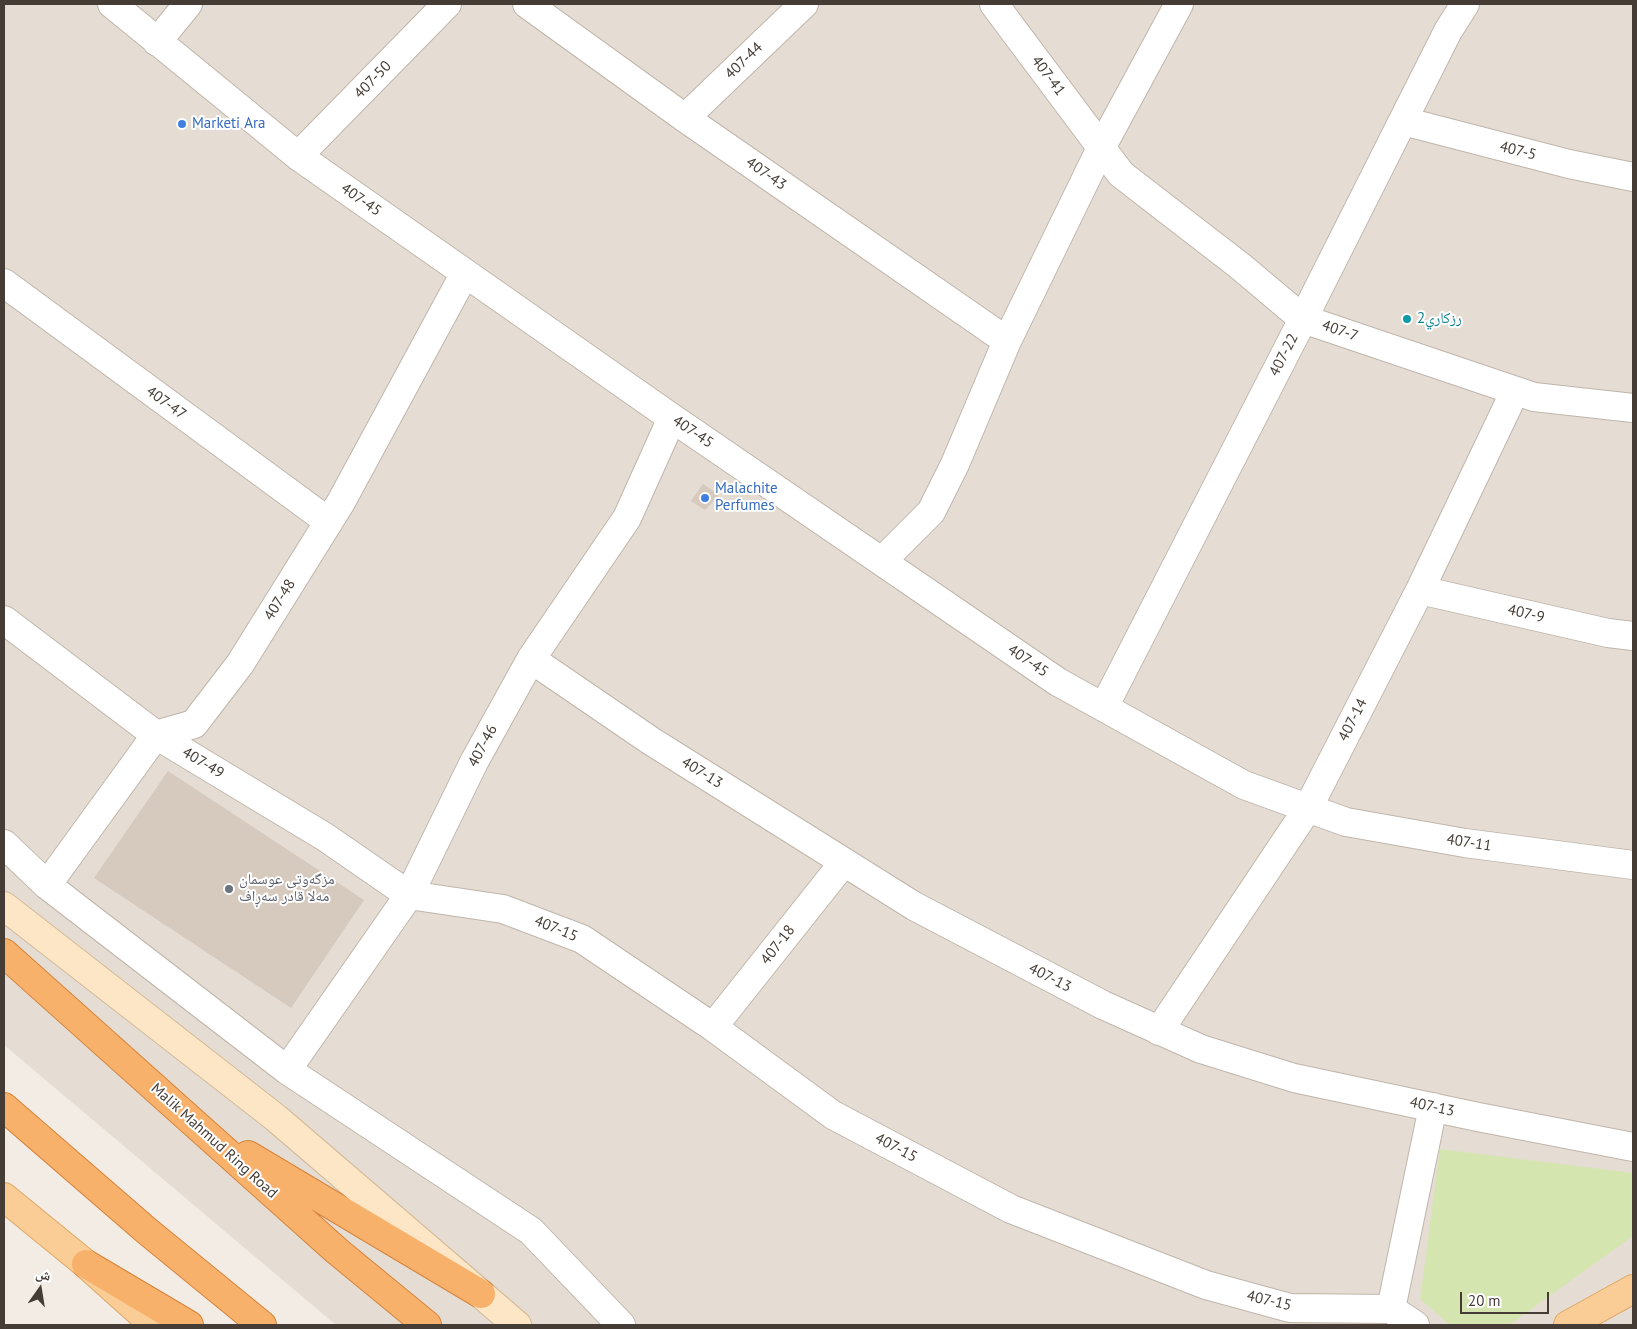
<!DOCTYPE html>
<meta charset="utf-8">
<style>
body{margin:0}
#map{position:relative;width:1637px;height:1329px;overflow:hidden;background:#f2ece5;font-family:"PT Sans","Noto Naskh Arabic",sans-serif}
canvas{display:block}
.frame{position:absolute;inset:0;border:5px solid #443c35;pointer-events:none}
.north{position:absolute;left:15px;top:1264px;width:50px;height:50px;-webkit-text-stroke:4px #fff;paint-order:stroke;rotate:13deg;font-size:14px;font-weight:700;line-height:20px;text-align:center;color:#443c35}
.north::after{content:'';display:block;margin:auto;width:18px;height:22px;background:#443c35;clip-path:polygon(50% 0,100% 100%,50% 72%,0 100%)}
.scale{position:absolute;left:1460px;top:1292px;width:89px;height:22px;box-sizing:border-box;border:2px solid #443c35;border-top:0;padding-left:6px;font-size:15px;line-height:18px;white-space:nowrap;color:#443c35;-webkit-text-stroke:4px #fff;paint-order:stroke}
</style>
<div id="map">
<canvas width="1637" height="1329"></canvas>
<div class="frame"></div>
<div class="north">ش</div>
<div class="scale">20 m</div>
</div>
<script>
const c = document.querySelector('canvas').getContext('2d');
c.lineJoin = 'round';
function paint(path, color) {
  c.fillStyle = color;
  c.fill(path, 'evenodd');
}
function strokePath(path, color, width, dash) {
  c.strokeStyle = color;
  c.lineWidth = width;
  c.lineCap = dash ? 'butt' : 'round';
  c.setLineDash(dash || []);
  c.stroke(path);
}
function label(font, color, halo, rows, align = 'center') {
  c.font = font + ' "PT Sans","Noto Naskh Arabic",sans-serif';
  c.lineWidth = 4;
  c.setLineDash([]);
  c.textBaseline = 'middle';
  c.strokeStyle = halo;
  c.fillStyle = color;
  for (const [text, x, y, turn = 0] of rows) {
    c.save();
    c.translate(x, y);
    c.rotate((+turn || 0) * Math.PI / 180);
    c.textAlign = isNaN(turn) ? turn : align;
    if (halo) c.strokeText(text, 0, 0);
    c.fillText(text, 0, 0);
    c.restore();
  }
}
paint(new Path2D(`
 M4,4H1633V1325H336L4,1045Z`), '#e5ddd3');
paint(new Path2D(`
 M1440,1149L1633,1173V1236L1509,1325H1450L1420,1299Z`), '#d5e5af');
paint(new Path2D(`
 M703,484L719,495L705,510L691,501Z
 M168,771L364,900L291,1008L94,878Z`), '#d6c9be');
const street = new Path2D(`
 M112,4L298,156L672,418L1058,682L1244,785L1346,822L1465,843L1633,865
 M527,4L685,118L1007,341
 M994,4L1121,174L1240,266L1303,319L1534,397L1633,408
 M157,42L188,4
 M685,118L804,4
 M1403,121L1569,164L1633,177
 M298,156L447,4
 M4,283L329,522
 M882,561L931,512L955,464L1007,341L1101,148L1179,4
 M1420,590L1608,633L1633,636
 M4,620L156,735L325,837L409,895L503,909L582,939L713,1027L833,1115L1011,1209L1206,1285L1290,1308L1391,1309L1415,1325
 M531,659L651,741L914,906L1103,1005L1201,1049L1294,1078L1478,1117L1633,1147
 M1104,707L1303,319L1448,31L1465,4
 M4,844L47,885L287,1070L531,1231L621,1325
 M47,885L156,735L194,724L240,664L341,502L465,273
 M713,1027L844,862
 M1159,1031L1308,808L1420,590L1515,391
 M287,1070L409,895L474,762L531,659L627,518L672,418
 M1391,1309L1433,1107`);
const secondary = new Path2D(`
 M4,906L276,1118L517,1325`);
const primary = new Path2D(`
 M4,1197L86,1264L154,1325
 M1568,1325L1633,1289`);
const highway = new Path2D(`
 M4,953L337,1251L427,1325
 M4,1107L147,1231L262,1325
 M248,1155L481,1294
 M86,1264L189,1325`);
strokePath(street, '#c0b5ab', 30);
strokePath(secondary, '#d3ba99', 30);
strokePath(primary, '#dea767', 30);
strokePath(highway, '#d6843b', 30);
strokePath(street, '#fff', 28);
strokePath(secondary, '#fce6c5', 28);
strokePath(primary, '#facd96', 28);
strokePath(highway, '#f7b16b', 28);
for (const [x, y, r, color] of [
 [182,124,5,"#3f7fe0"],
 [1407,319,5,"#0f9aa8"],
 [705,498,5,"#3f7fe0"],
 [229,889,5,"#6b7280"]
]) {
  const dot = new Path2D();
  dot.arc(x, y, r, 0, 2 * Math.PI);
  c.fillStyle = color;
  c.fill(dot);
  strokePath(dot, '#fff', 2);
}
label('15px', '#443c35', '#fff', [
 ["407-44",744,61,-44],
 ["407-41",1048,76,53],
 ["407-50",373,80,-46],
 ["407-5",1518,151,14],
 ["407-43",766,174,35],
 ["407-45",361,200,35],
 ["407-7",1340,331,19],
 ["407-22",1284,355,-63],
 ["407-47",166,403,36],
 ["407-45",693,432,34],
 ["407-48",280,600,-58],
 ["407-9",1526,614,13],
 ["407-45",1028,661,34],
 ["407-14",1353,720,-63],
 ["407-46",483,746,-62],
 ["407-49",203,763,31],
 ["407-13",702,773,32],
 ["407-11",1469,843,9],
 ["407-15",556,929,22],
 ["407-18",778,945,-52],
 ["407-13",1050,978,27],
 ["407-13",1432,1107,12],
 ["Malik Mahmud Ring Road",214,1141,42],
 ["407-15",896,1148,28],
 ["407-15",1269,1301,13]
]);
label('15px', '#366cbe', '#fff', [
 ["Marketi Ara",192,124],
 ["Malachite",715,489],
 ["Perfumes",715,506]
], 'left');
label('15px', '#0d838f', '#fff', [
 ["رزكاري2",1417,319]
], 'left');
label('15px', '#5b616d', '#fff', [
 ["مزگەوتی عوسمان",239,880],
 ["مەلا قادر سەڕاف",239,897]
], 'left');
</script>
